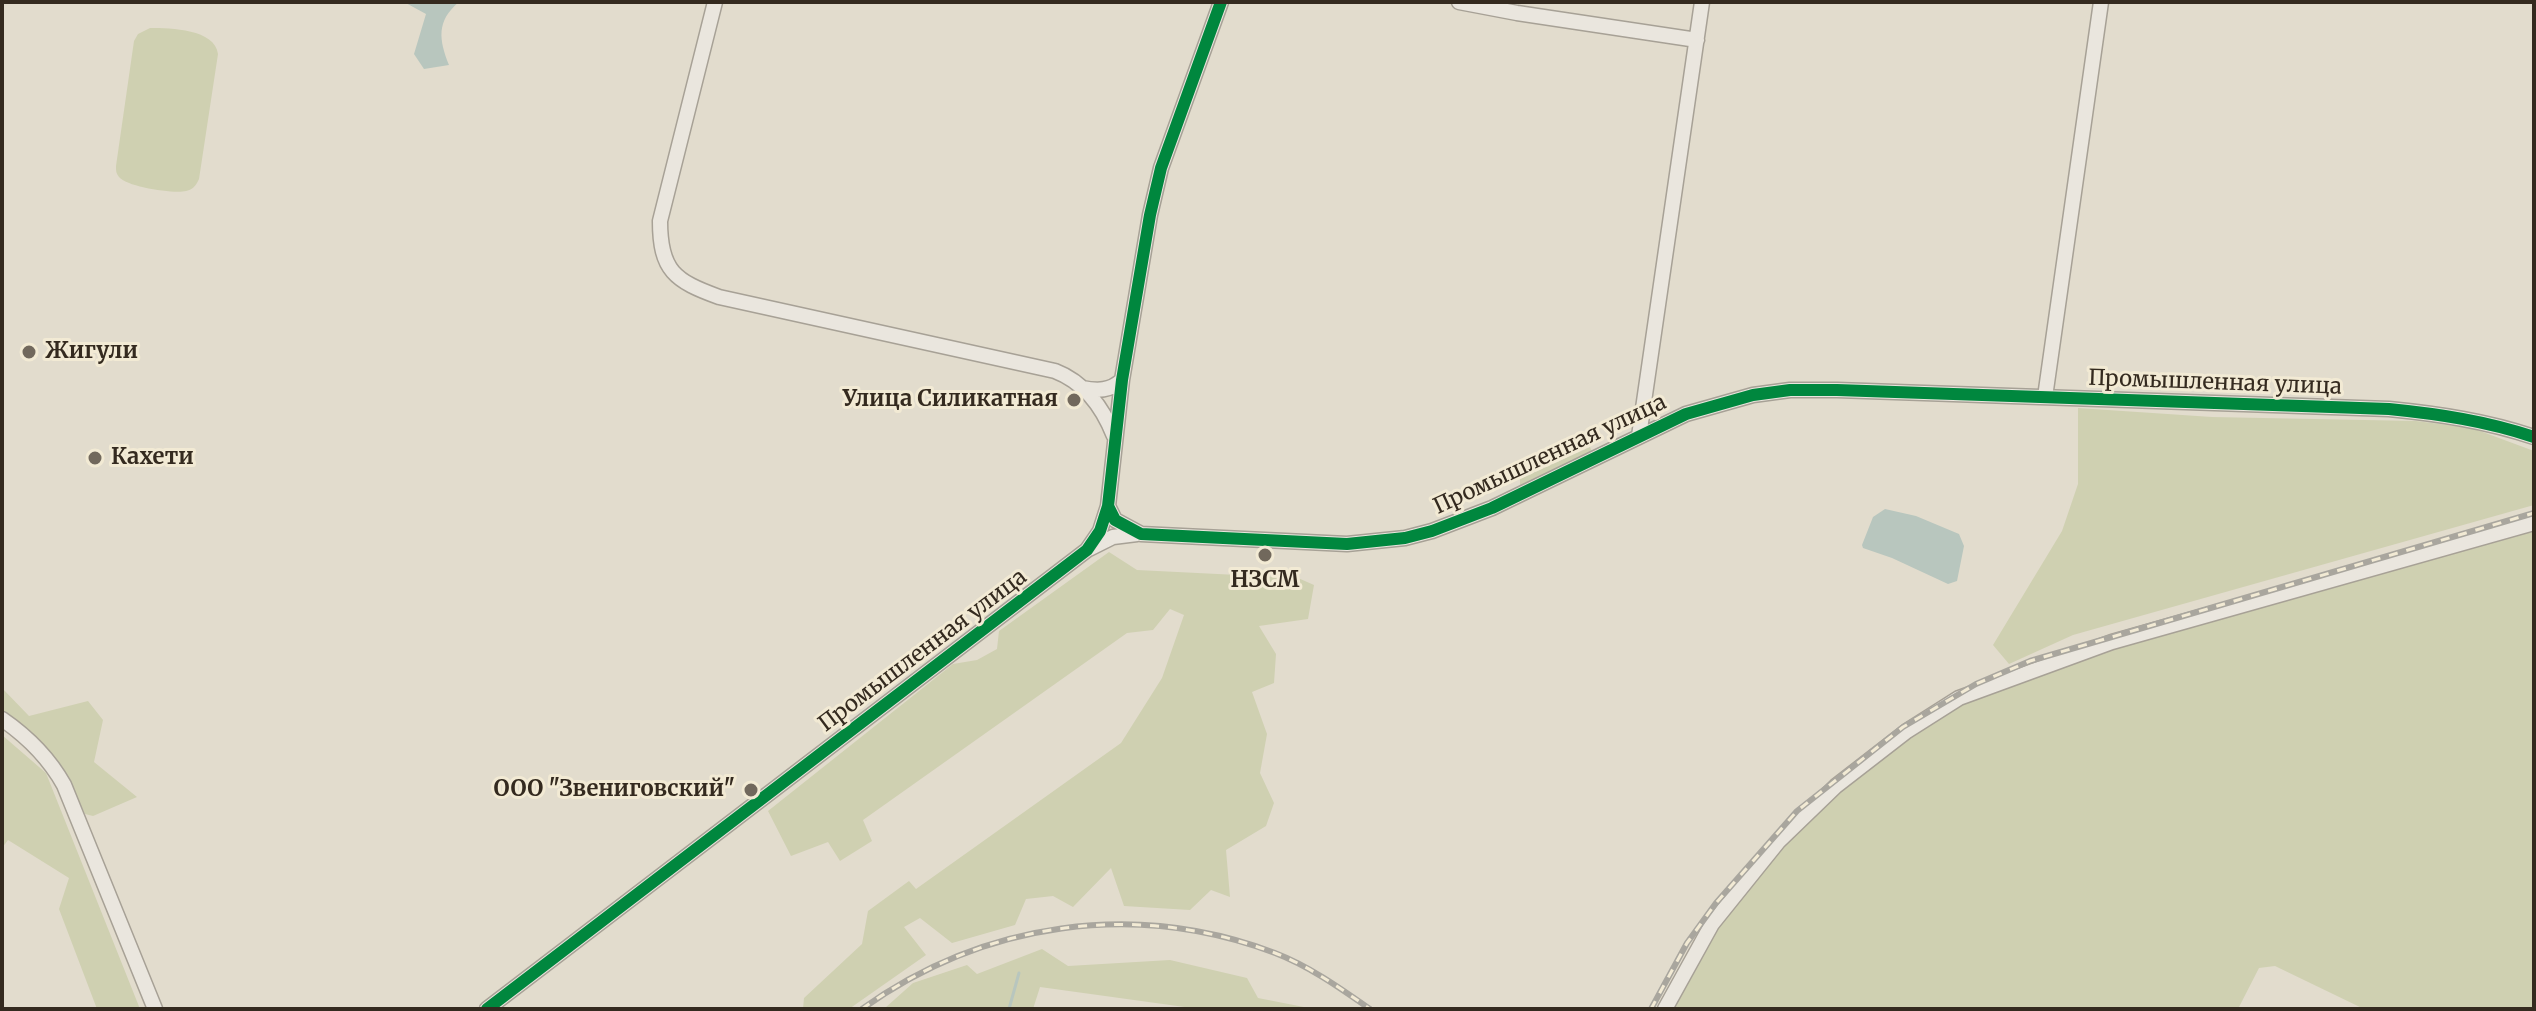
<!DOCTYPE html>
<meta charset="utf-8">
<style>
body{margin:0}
#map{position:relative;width:2536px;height:1011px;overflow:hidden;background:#e2dccd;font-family:Merriweather,serif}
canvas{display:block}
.frame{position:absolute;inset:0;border:4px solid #342a1f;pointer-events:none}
</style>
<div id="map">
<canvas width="2536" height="1011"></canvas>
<div class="frame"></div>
</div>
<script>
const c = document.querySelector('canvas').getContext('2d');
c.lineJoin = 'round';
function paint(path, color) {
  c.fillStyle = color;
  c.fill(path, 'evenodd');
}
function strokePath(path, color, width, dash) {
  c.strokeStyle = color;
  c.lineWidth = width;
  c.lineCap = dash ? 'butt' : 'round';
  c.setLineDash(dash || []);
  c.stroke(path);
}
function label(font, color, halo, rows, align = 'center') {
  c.font = font + ' Merriweather,serif';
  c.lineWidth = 6;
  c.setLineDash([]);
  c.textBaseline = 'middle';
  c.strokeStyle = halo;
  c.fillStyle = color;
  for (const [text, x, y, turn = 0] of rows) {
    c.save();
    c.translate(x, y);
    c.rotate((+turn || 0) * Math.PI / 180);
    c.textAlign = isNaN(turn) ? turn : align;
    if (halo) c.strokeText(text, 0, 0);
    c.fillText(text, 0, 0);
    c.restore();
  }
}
paint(new Path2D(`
 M150,28C171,28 215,29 218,54L199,179C196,185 194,189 186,191C174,194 127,187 119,177C116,173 116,171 116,166L134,41L138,34Z
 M2078,408L2212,417L2416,421L2472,428L2534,451V505L2073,635L2009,664L1993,645L2062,531L2078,484Z
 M1590,447L1592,452L1525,485H1520V479Z
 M2534,523V1009H2364L2275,966L2259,968L2238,1009H1665L1712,924L1836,786L1959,698L2112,642Z
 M1109,552L1137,570L1298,578L1314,585L1308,619L1259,626L1276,654L1274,683L1252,692L1267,734L1260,773L1274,803L1266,826L1226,850L1230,897L1211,890L1190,910L1124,906L1111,868L1073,907L1053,896L1026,899L1015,925L952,943L920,918L904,927L926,955L849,1009H803L804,998L862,944L868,911L909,881L916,889L1121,743L1162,678L1184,615L1170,609L1153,630L1127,633L863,820L872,841L840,861L828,842L791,856L768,811L953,664L977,660L997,649L999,631Z
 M2,688L29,716L88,701L103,720L94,762L137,797L93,816L85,814L62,767L2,714Z
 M2,735L46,773L140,1009H97L59,909L69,878L8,840L2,848Z
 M1042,949L1068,966L1170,960L1247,978L1258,998L1314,1009H1199L1040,987L1033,1009L885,1008L913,983L967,965L977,974Z`), '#cfd0b1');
paint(new Path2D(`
 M404,2H459C436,21 439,40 449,65L424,69L414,54L426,14Z
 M1885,509L1916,516L1959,534L1964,546L1957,581L1948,584L1892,558L1863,548L1862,545L1873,517Z`), '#b8c6be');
strokePath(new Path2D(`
 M1009,1009L1019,973`), '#b8c6be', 3);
const minor = new Path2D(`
 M715,2L660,221C660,271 675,281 719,297L1055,371C1084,382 1103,408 1114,436
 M1459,2L1517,13L1697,40
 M1082,388C1098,391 1110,391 1122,380
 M2045,397L2101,2
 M1639,436L1702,2
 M1108,506L1115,520L1141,534L1347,544L1405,538L1432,531L1492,508L1686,414L1753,395L1790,390H1837L2389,409C2439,414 2486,421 2534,437
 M1089,549L1113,537L1137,534
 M2,719C28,737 49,758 64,785L155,1009
 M487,1009L1087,550L1100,531L1108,506L1122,380L1150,215L1161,168L1221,2
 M1665,1009L1712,924L1778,842L1836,786L1907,731L1959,698L2112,642L2534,523`);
strokePath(minor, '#a7a196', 17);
strokePath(minor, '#eae6de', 14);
const rail = new Path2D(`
 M862,1009C983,922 1135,900 1275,953C1309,966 1340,988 1370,1009
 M1651,1009L1687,943L1716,903L1797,811L1903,727L1976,684L2030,661L2534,513`);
strokePath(rail, '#a9a69e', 6);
strokePath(rail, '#f2ead4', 3, [9]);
strokePath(new Path2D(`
 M1108,506L1115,520L1141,534L1347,544L1405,538L1432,531L1492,508L1686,414L1753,395L1790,390H1837L2389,409C2439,414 2486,421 2534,437
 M487,1009L1087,550L1100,531L1108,506L1122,380L1150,215L1161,168L1221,2`), '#00873e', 12);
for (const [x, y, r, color] of [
 [29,352,8,"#71685c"],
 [1074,400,8,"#71685c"],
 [95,458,8,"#71685c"],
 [1265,555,8,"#71685c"],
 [751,790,8,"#71685c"]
]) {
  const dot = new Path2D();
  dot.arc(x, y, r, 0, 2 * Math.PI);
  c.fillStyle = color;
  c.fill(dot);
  strokePath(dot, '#f2ead4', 3);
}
label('bold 22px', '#342a1f', '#f2ead4', [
 ["Жигули",45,352],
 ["Улица Силикатная",1058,400,"right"],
 ["Кахети",111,458],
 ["НЗСМ",1265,581,"center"],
 ["ООО \"Звениговский\"",735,790,"right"]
], 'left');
label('22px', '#342a1f', '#f2ead4', [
 ["Промышленная улица",2215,383,2],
 ["Промышленная улица",1550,455,-25],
 ["Промышленная улица",923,651,-37]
]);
</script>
